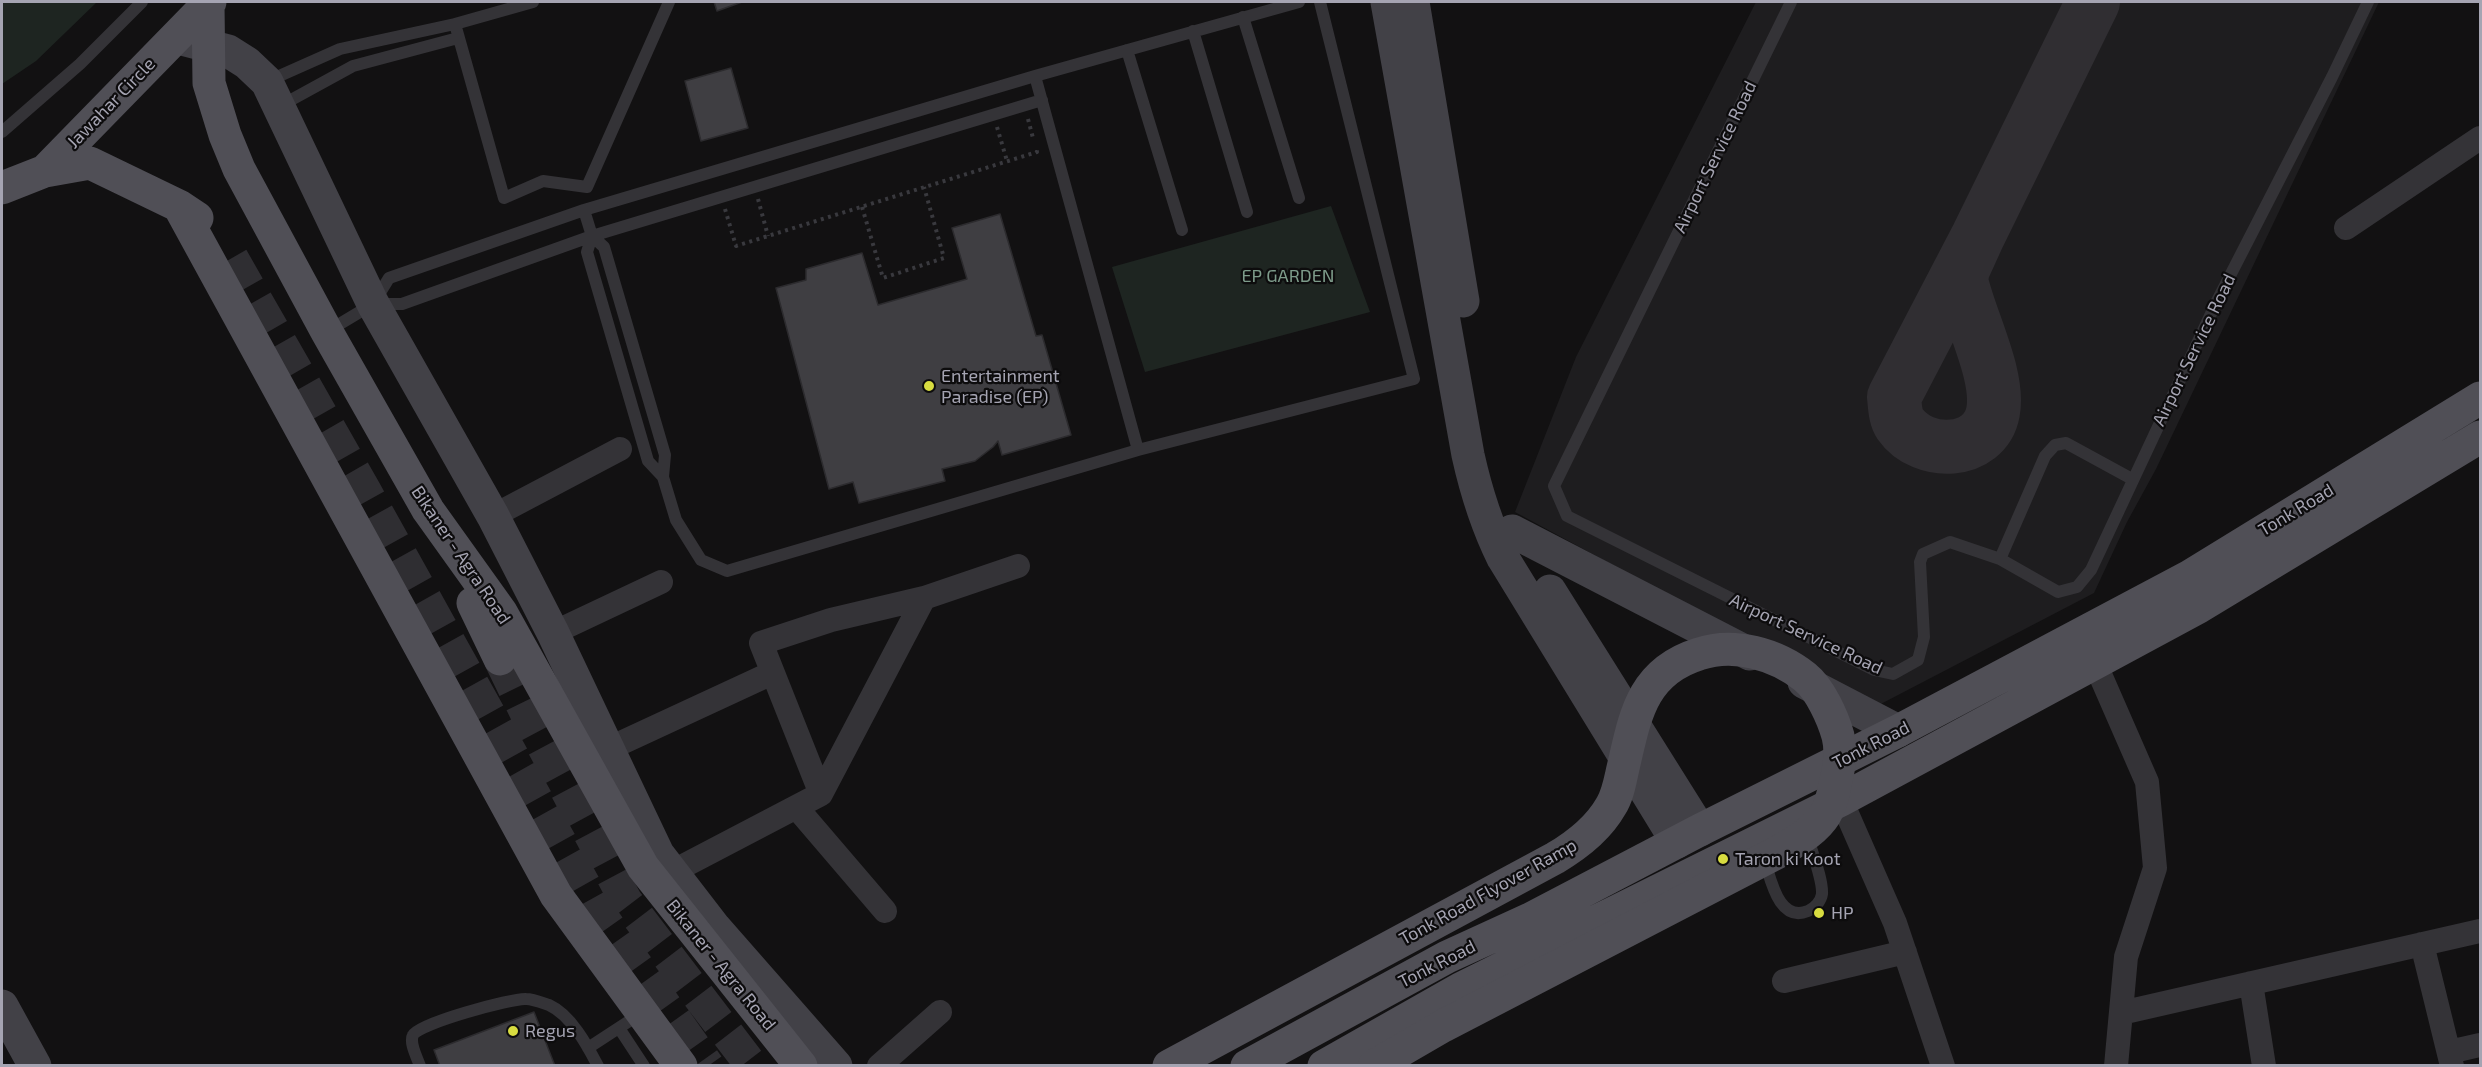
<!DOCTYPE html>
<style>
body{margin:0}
#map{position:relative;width:2482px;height:1067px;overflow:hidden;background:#121112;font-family:"Exo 2",sans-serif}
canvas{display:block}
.frame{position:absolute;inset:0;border:3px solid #a5a4b2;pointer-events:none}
</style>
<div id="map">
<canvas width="2482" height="1067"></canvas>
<div class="frame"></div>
</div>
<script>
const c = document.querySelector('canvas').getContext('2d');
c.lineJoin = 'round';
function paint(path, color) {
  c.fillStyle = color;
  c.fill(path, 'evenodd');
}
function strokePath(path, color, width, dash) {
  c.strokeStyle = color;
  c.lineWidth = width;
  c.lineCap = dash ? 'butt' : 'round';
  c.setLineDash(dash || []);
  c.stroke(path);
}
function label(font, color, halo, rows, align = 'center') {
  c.font = font + ' "Exo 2",sans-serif';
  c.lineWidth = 4.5;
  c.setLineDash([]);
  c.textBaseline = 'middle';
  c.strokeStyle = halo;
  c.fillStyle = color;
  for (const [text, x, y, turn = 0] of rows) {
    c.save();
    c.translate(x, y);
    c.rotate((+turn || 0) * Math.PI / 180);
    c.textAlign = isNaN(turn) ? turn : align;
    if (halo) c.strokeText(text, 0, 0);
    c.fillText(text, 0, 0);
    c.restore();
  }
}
paint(new Path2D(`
 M1756,2H2379L2156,469L2127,522L2094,593L1875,707L1515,512L1576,357Z`), '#1e1d1f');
paint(new Path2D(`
 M2,2H97L36,61L2,84Z
 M1331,206L1370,312L1145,372L1112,267Z`), '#1e2521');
strokePath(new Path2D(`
 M1978,236L1963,269L1961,280C1969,318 2000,375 1993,412C1985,455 1923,457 1900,424C1895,417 1895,405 1894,397L1978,236L2093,2`), '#302e32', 54);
const building = new Path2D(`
 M714,2H742L717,11Z
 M731,68L748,128L701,141L685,81Z
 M1000,214L1036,336L1042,335L1071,435L1002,455L998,441L993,447L975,461L942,469L945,481L859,503L853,482L829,489L776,288L806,280V269L862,253L878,305L967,279L952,228Z
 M534,1012L555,1066H440L434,1050Z`);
paint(building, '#3f3e42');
strokePath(building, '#2c2b2e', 1.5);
strokePath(new Path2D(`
 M232,258L365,491L602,917L708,1066
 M500,659L534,729L626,901L752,1066`), '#2f2e32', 33, [33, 16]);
strokePath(new Path2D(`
 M1028,119L1033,138
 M997,127L1007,161
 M758,199L768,236
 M862,207L883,278L944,258L924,187
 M725,209L736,246L1037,152L1036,148`), '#39393e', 4, [3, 4.5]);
strokePath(new Path2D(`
 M1791,2L1554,486L1567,516L1874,670L1893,674L1918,660L1924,637L1920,562L1923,554L1950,542L2000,559L2058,592L2077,587L2091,570L2216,303L2332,77L2368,2
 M1243,17L1299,198
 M455,24L504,198L543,181L587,187L669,2
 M1193,31L1247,212
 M1127,50L1182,230
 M1035,76L1138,450
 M268,81L340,49L455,24L533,2
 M280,106L353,66L458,38
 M2,132L80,64L142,2
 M584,210L592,236L604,247L665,455L663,477L648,461L587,252L592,236
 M376,304H402L592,236L1042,100
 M328,331L373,304L389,278L584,210L1035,76L1299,2
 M663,477L676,520L701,560L727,571L1138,450L1414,379L1320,2
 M2000,559L2045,456L2055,445L2066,443L2132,479
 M1765,862C1771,880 1779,923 1808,911C1815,908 1821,901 1822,894C1823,879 1811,850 1807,835
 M619,1028L644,1066
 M588,1048L640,1014
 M420,1066C417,1057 409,1043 413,1035C417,1024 512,998 526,999C533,999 543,1003 549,1005C571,1015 587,1045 598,1066`), '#343337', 12);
strokePath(new Path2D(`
 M2346,228L2480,138
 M493,516L620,449
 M553,633L661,582
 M2095,663L2147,782L2155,868L2126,957L2116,1066
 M608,749L772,673
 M821,794L761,643L831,620L924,598
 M1841,800L1895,923L1943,1066
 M796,807L885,911
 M672,872L821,794L924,598L1018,566
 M2422,944L2452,1066
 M1784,981L1905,952
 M2251,983L2264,1066
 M2121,1013L2480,931
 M2449,1052L2480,1045
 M879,1066L940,1012`), '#343337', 24);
strokePath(new Path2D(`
 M1387,2L1468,455C1476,491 1486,524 1503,558L1677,842
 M1413,2L1463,301
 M182,39L228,51L247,63L267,82L373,304L493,516L553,633L658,854L715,928L836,1066
 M1512,531L1750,654
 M1550,591L1700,830
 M1804,682L1898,731
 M2,1006L35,1066`), '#424147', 33);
strokePath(new Path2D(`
 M208,5L209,83L225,135L239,169L327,332L428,510L501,612L643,867L801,1066
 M45,171L90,163L179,206L197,218
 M2,188L45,171L210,2
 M179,206L556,895L681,1066
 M473,603L500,659
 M1247,1066L1447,957L1530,919L1700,830L1898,731L2190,576L2480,398
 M1324,1066L1460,989L1841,800L2199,607L2480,437`), '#504f56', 33);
strokePath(new Path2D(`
 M1169,1066L1555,858C1577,845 1598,829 1611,806C1618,795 1620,781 1623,768C1635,717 1641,672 1699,654C1734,642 1776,654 1805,677C1820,689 1833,718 1838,736C1842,753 1839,768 1835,785C1833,795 1831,805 1825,815C1815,831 1796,841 1780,851L1443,1026L1374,1066`), '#504f56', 33);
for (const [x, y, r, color] of [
 [929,386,6,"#d8dc40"],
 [1723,859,6,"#d8dc40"],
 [1819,913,6,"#d8dc40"],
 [513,1031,6,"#d8dc40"]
]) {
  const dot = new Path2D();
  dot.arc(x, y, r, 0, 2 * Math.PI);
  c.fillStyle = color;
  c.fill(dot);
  strokePath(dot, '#0d0c0d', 2);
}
label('18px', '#a5a4b2', '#0d0c0d', [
 ["Jawahar Circle",111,103,-46],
 ["Airport Service Road",1715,157,-64],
 ["Airport Service Road",2194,350,-64],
 ["Tonk Road",2296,510,-31],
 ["Bikaner - Agra Road",461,555,56],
 ["Airport Service Road",1806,634,25],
 ["Tonk Road",1871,745,-27],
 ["Tonk Road Flyover Ramp",1488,892,-29],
 ["Tonk Road",1437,964,-27],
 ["Bikaner - Agra Road",721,965,51]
]);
label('18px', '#7d9b8a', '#0d0c0d', [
 ["EP GARDEN",1288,276]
]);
label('18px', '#a5a4b2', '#0d0c0d', [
 ["Entertainment",941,376],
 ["Paradise (EP)",941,397],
 ["Taron ki Koot",1735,859],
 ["HP",1831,913],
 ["Regus",525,1031]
], 'left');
</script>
